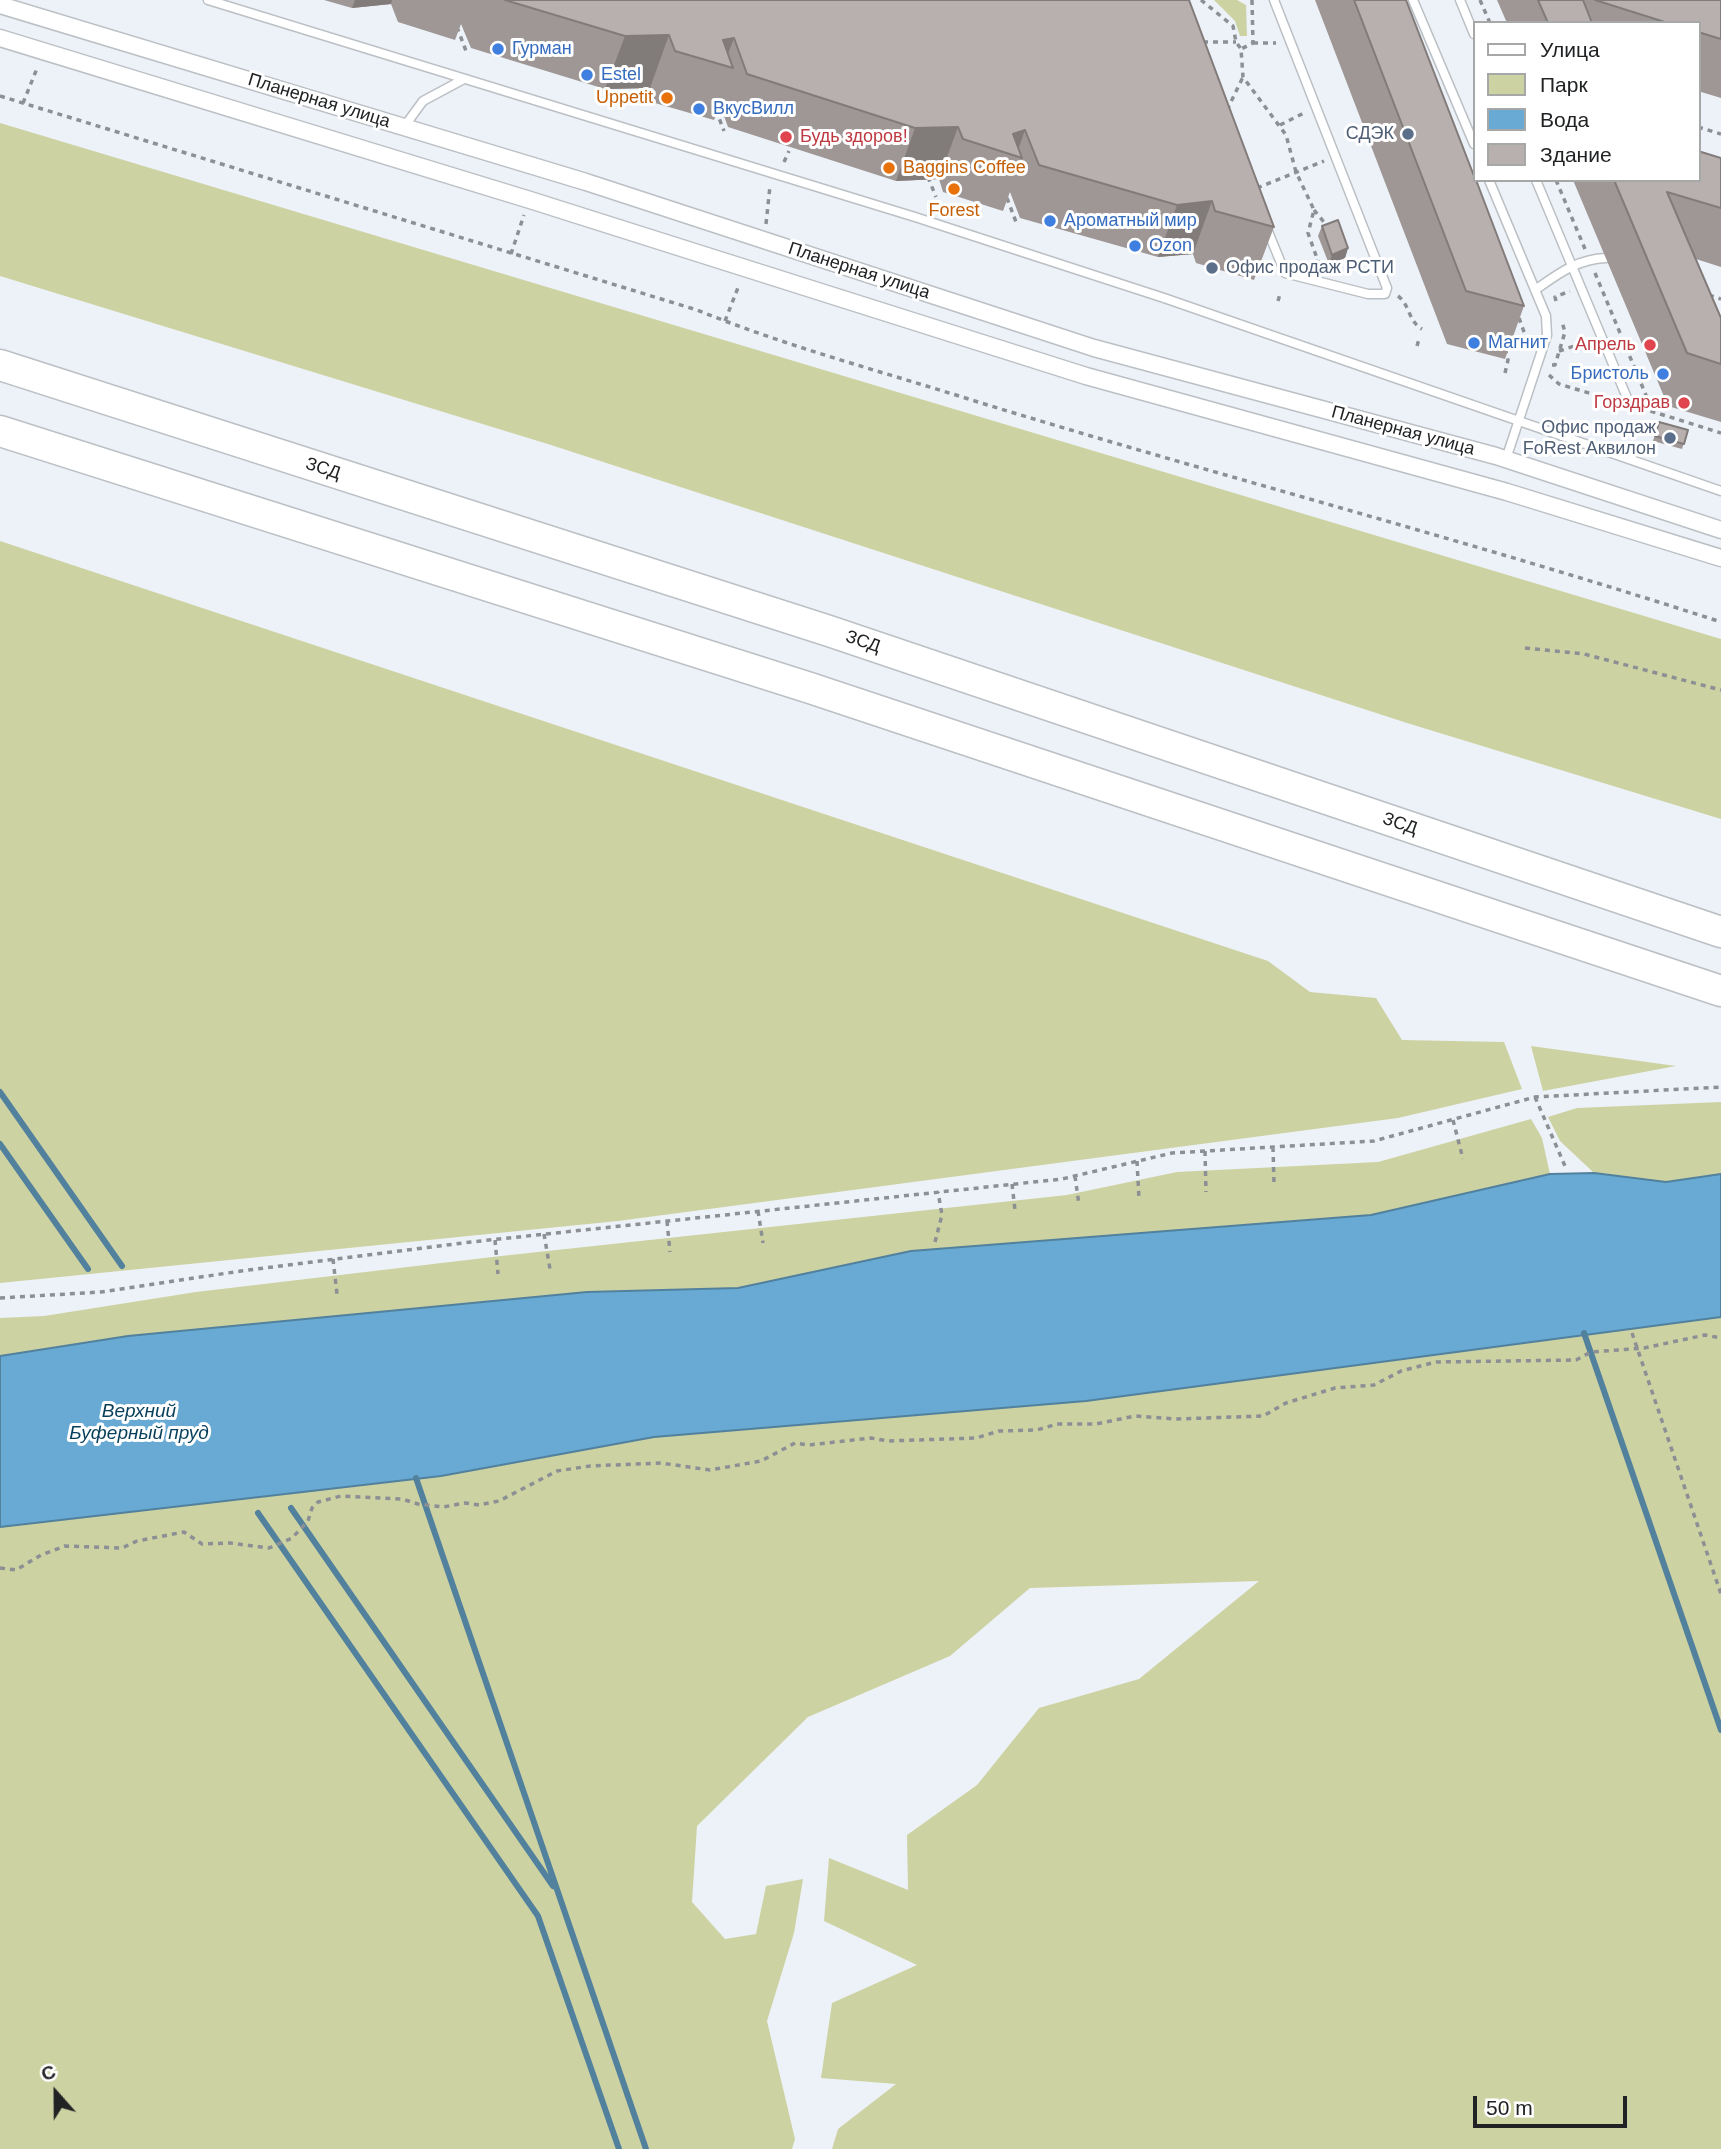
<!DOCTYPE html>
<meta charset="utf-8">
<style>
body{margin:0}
#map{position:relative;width:1721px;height:2149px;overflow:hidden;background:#edf2f8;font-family:Helvetica,sans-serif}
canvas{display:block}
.legend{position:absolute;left:1473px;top:21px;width:228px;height:161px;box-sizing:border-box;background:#fff;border:2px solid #a6a7a7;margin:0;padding:9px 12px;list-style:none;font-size:21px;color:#202224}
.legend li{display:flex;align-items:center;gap:14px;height:35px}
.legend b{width:35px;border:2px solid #a6a7a7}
.north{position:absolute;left:21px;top:2058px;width:70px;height:70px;-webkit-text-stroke:5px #fff;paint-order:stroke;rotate:339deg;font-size:19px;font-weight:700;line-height:28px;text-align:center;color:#202224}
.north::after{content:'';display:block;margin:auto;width:24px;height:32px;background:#202224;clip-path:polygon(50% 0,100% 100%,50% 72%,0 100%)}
.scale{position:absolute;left:1473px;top:2096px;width:154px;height:32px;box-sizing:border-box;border:4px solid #202224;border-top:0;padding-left:9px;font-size:21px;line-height:24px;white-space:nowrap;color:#202224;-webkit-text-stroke:5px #fff;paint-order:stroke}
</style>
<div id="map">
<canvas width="1721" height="2149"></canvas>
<ul class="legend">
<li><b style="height:9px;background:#fff"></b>Улица</li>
<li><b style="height:19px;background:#cdd2a2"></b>Парк</li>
<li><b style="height:19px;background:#68aad3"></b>Вода</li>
<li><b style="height:19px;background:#b8b0ae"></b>Здание</li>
</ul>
<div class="north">С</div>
<div class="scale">50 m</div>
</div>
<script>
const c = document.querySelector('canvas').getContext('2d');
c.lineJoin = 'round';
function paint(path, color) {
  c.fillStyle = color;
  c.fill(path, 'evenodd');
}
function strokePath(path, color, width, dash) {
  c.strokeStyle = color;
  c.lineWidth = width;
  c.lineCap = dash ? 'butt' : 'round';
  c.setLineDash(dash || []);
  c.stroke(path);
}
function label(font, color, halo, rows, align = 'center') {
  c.font = font + ' Helvetica,sans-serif';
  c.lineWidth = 6;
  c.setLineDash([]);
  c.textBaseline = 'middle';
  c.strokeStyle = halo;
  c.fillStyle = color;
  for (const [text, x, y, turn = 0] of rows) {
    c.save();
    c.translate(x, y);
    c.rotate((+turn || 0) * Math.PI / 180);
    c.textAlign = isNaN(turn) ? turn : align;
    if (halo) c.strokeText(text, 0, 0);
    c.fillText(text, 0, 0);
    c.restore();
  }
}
paint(new Path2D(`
 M1214,0H1237L1246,5L1247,36H1240L1235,21Z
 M0,123L1721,639V819L1407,723L551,445L0,276Z
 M0,541L1268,961L1310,992L1376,998L1402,1040L1504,1042L1522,1089L1398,1118L618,1221L0,1283Z
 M1531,1046L1676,1066L1543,1091Z
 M1721,1102V1174L1666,1182L1594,1173L1560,1141L1548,1117L1577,1108Z
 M1531,1119L1542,1138L1550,1174L1371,1215L911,1251L738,1288L587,1292L128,1336L0,1356V1318L44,1316L196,1292L501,1256L1067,1195L1177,1172L1378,1162Z
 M1721,1317V2149H832L838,2129L896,2084L821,2078L832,2003L917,1965L824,1921L829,1858L908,1890L907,1835L977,1785L1039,1708L1139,1679L1259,1581L1030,1588L950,1656L808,1717L697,1826L692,1902L725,1939L756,1934L766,1886L803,1879L794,1933L767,2021L795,2139L792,2149H0V1527L441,1476L654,1437L1358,1364Z`), '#cdd2a2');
const water = new Path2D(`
 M1594,1173L1666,1182L1721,1174V1317L1086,1401L654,1437L441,1476L0,1527V1356L128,1336L587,1292L738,1288L911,1251L1371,1215L1550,1174Z`);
paint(water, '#68aad3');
strokePath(water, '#52819e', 2);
strokePath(new Path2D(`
 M0,1092L122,1266
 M0,1144L88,1269
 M1584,1333L1721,1730
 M416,1478L646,2149
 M291,1508L553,1886
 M258,1513L538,1916L619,2149`), '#52819e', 6);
const lane = new Path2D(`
 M208,0L915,217L1164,298L1721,491
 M1413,0L1474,144
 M1460,0L1474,34
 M404,127L423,101L464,79
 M1489,180L1546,316L1547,335L1506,459
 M1536,180L1630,405
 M1267,229L1285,273L1368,294H1385L1387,288L1274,0
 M1535,290C1558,274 1577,259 1606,258`);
const street = new Path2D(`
 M0,5L586,182L1094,348L1496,456L1721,530
 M0,38L530,200L1086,376L1507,492L1721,558`);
const highway = new Path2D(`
 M0,365L829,631L1721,932
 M0,431L810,688L1721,991`);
strokePath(lane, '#bbc0c5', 11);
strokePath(street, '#bbc0c5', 19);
strokePath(highway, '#bbc0c5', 33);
strokePath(new Path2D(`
 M1201,0L1233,26L1236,42L1241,49
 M1252,0L1253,43L1241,49L1243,77L1286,135L1296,172L1314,210L1308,233L1318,261L1310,264
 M1480,0L1490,23
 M457,27L466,51
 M1203,42H1236
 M1253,43H1276
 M0,96L697,310C788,347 884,372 978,402C1225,478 1475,542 1721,622
 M23,103L38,66
 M716,110L724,131
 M1227,110L1243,77
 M1280,125L1304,113
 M1698,127L1721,134
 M784,162L789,151
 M928,177L936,197
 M1556,180L1585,249
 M1257,188L1324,161
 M1007,198L1016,222
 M1314,210L1328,227
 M766,224L770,186
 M511,254L524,215
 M1595,273L1653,412
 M1709,295L1721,299
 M1398,296C1410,305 1408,321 1422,329
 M1278,301L1280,294
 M1556,301L1555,297L1570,291
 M1519,318L1528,343
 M725,321L739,285
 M1417,346L1419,339
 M1559,351L1590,341
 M1552,365H1555L1565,332L1562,322
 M1505,373L1508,360L1506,352
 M1549,375L1559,384L1612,400
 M1641,408L1721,433
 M1525,648L1584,654L1721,690
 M1535,1097L1565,1166
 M1453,1120L1463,1159
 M1273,1147L1274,1184
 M1205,1151L1206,1192
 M1137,1161L1139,1199
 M1075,1176L1079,1205
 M1012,1184L1015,1210
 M758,1211L763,1243
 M667,1221L670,1252
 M544,1234L550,1269
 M495,1240L498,1274
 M935,1242L942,1215L938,1192
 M333,1259L337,1294
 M0,1298L101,1292L241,1271L471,1242L1062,1179L1172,1153L1374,1141L1535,1097L1721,1087
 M1632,1333L1721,1594
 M0,1568L16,1570L41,1555L65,1546L122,1548L137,1541L184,1532L202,1544L230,1543L269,1548L292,1538L308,1521L312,1508L318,1502L341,1496L402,1499L418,1504L443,1507L465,1503L479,1505L499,1501L557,1471L590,1466L661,1463L710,1470L761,1461L795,1443L809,1445L871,1438L888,1441L976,1438L999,1431L1037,1430L1057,1424H1096L1135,1416L1176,1419L1263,1416L1286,1403L1335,1388L1374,1385L1401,1371L1436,1362L1576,1360L1591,1352L1644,1348L1705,1335L1721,1338`), '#8c9094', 3.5, [5, 5]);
strokePath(lane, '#fff', 8);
strokePath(street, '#fff', 16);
strokePath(highway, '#fff', 30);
paint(new Path2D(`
 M324,0H1189L1274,227L1254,280L1196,263L1193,254L1158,257L1020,218L1010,192L1003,211L943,192L939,179L896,181L728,127L720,105L714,120L655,103L650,88L605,89L471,48L461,24L455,40L398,22L391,4L352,8Z
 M1315,0H1406L1524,306L1505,359L1447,344Z
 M1497,0H1721V98L1698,91V23H1507Z
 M1721,158V267L1696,259L1721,318V422L1668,406L1573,180H1698Z
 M1322,226L1348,248L1345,258L1329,264L1318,236Z
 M1659,422L1688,430L1682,449L1653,441Z`), '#9e9796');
paint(new Path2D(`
 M355,0H392L391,4L352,8Z
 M669,35L650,88L605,89L625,36Z
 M734,38L724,65L723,40Z
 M958,127L939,179L896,181L915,128Z
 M1025,130L1016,156L1013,134Z
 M1212,201L1193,254L1158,257L1177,205Z
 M1348,248L1345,258L1329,264L1332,255Z`), '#817b7a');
const building = new Path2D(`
 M505,0H1189L1274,227L1215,211L1212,201L1177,205L1039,165L1025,130L1013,134L1022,158L963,139L958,127L915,128L747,74L734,38L723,40L733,68L675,51L669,35L625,36Z
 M1354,0H1406L1474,176V180H1476L1524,306L1466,291Z
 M1538,0H1583L1592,23H1548Z
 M1595,0H1721V39L1698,32V23H1668Z
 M1698,151L1721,158V208L1667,192L1721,318V364L1687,353L1614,180H1698Z
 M1338,220L1348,248L1332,255L1322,226Z
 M1659,422L1688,430L1684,444L1655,436Z`);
paint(building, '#b8b0ae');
strokePath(building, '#817b7a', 2);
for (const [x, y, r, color] of [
 [498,49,7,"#3f7fe0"],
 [587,75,7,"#3f7fe0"],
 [667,98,7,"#e8710a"],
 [699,109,7,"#3f7fe0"],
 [1408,134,7,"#5c6f8a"],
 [786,137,7,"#e0444e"],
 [889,168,7,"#e8710a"],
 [954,189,7,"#e8710a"],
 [1050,221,7,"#3f7fe0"],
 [1135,246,7,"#3f7fe0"],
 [1212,268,7,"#5c6f8a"],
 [1474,343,7,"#3f7fe0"],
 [1650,345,7,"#e0444e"],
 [1663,374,7,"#3f7fe0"],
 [1684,403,7,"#e0444e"],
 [1670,438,7,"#5c6f8a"]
]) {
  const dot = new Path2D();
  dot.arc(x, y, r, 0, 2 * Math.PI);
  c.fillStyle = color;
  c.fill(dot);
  strokePath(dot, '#fff', 2.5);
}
label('18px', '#366cbe', '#fff', [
 ["Гурман",512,49],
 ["Estel",601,75],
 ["ВкусВилл",713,109],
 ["Ароматный мир",1064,221],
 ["Ozon",1149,246],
 ["Магнит",1488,343],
 ["Бристоль",1649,374,"right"]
], 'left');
label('18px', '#c56008', '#fff', [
 ["Uppetit",653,98],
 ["Baggins Coffee",903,168,"left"],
 ["Forest",954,211,"center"]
], 'right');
label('18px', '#202224', '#fff', [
 ["Планерная улица",319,101,17],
 ["Планерная улица",859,271,18],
 ["Планерная улица",1403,431,15],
 ["ЗСД",323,469,18],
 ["ЗСД",863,642,19],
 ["ЗСД",1400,824,19]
]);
label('18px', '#4e5e75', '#fff', [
 ["СДЭК",1394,134],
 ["Офис продаж РСТИ",1226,268,"left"],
 ["Офис продаж",1656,428],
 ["FoRest Аквилон",1656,449]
], 'right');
label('18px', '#be3a42', '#fff', [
 ["Будь здоров!",800,137,"left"],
 ["Апрель",1636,345],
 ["Горздрав",1670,403]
], 'right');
label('italic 19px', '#073f5b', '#fff', [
 ["Верхний",139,1412],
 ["Буферный пруд",139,1434]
]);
</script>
